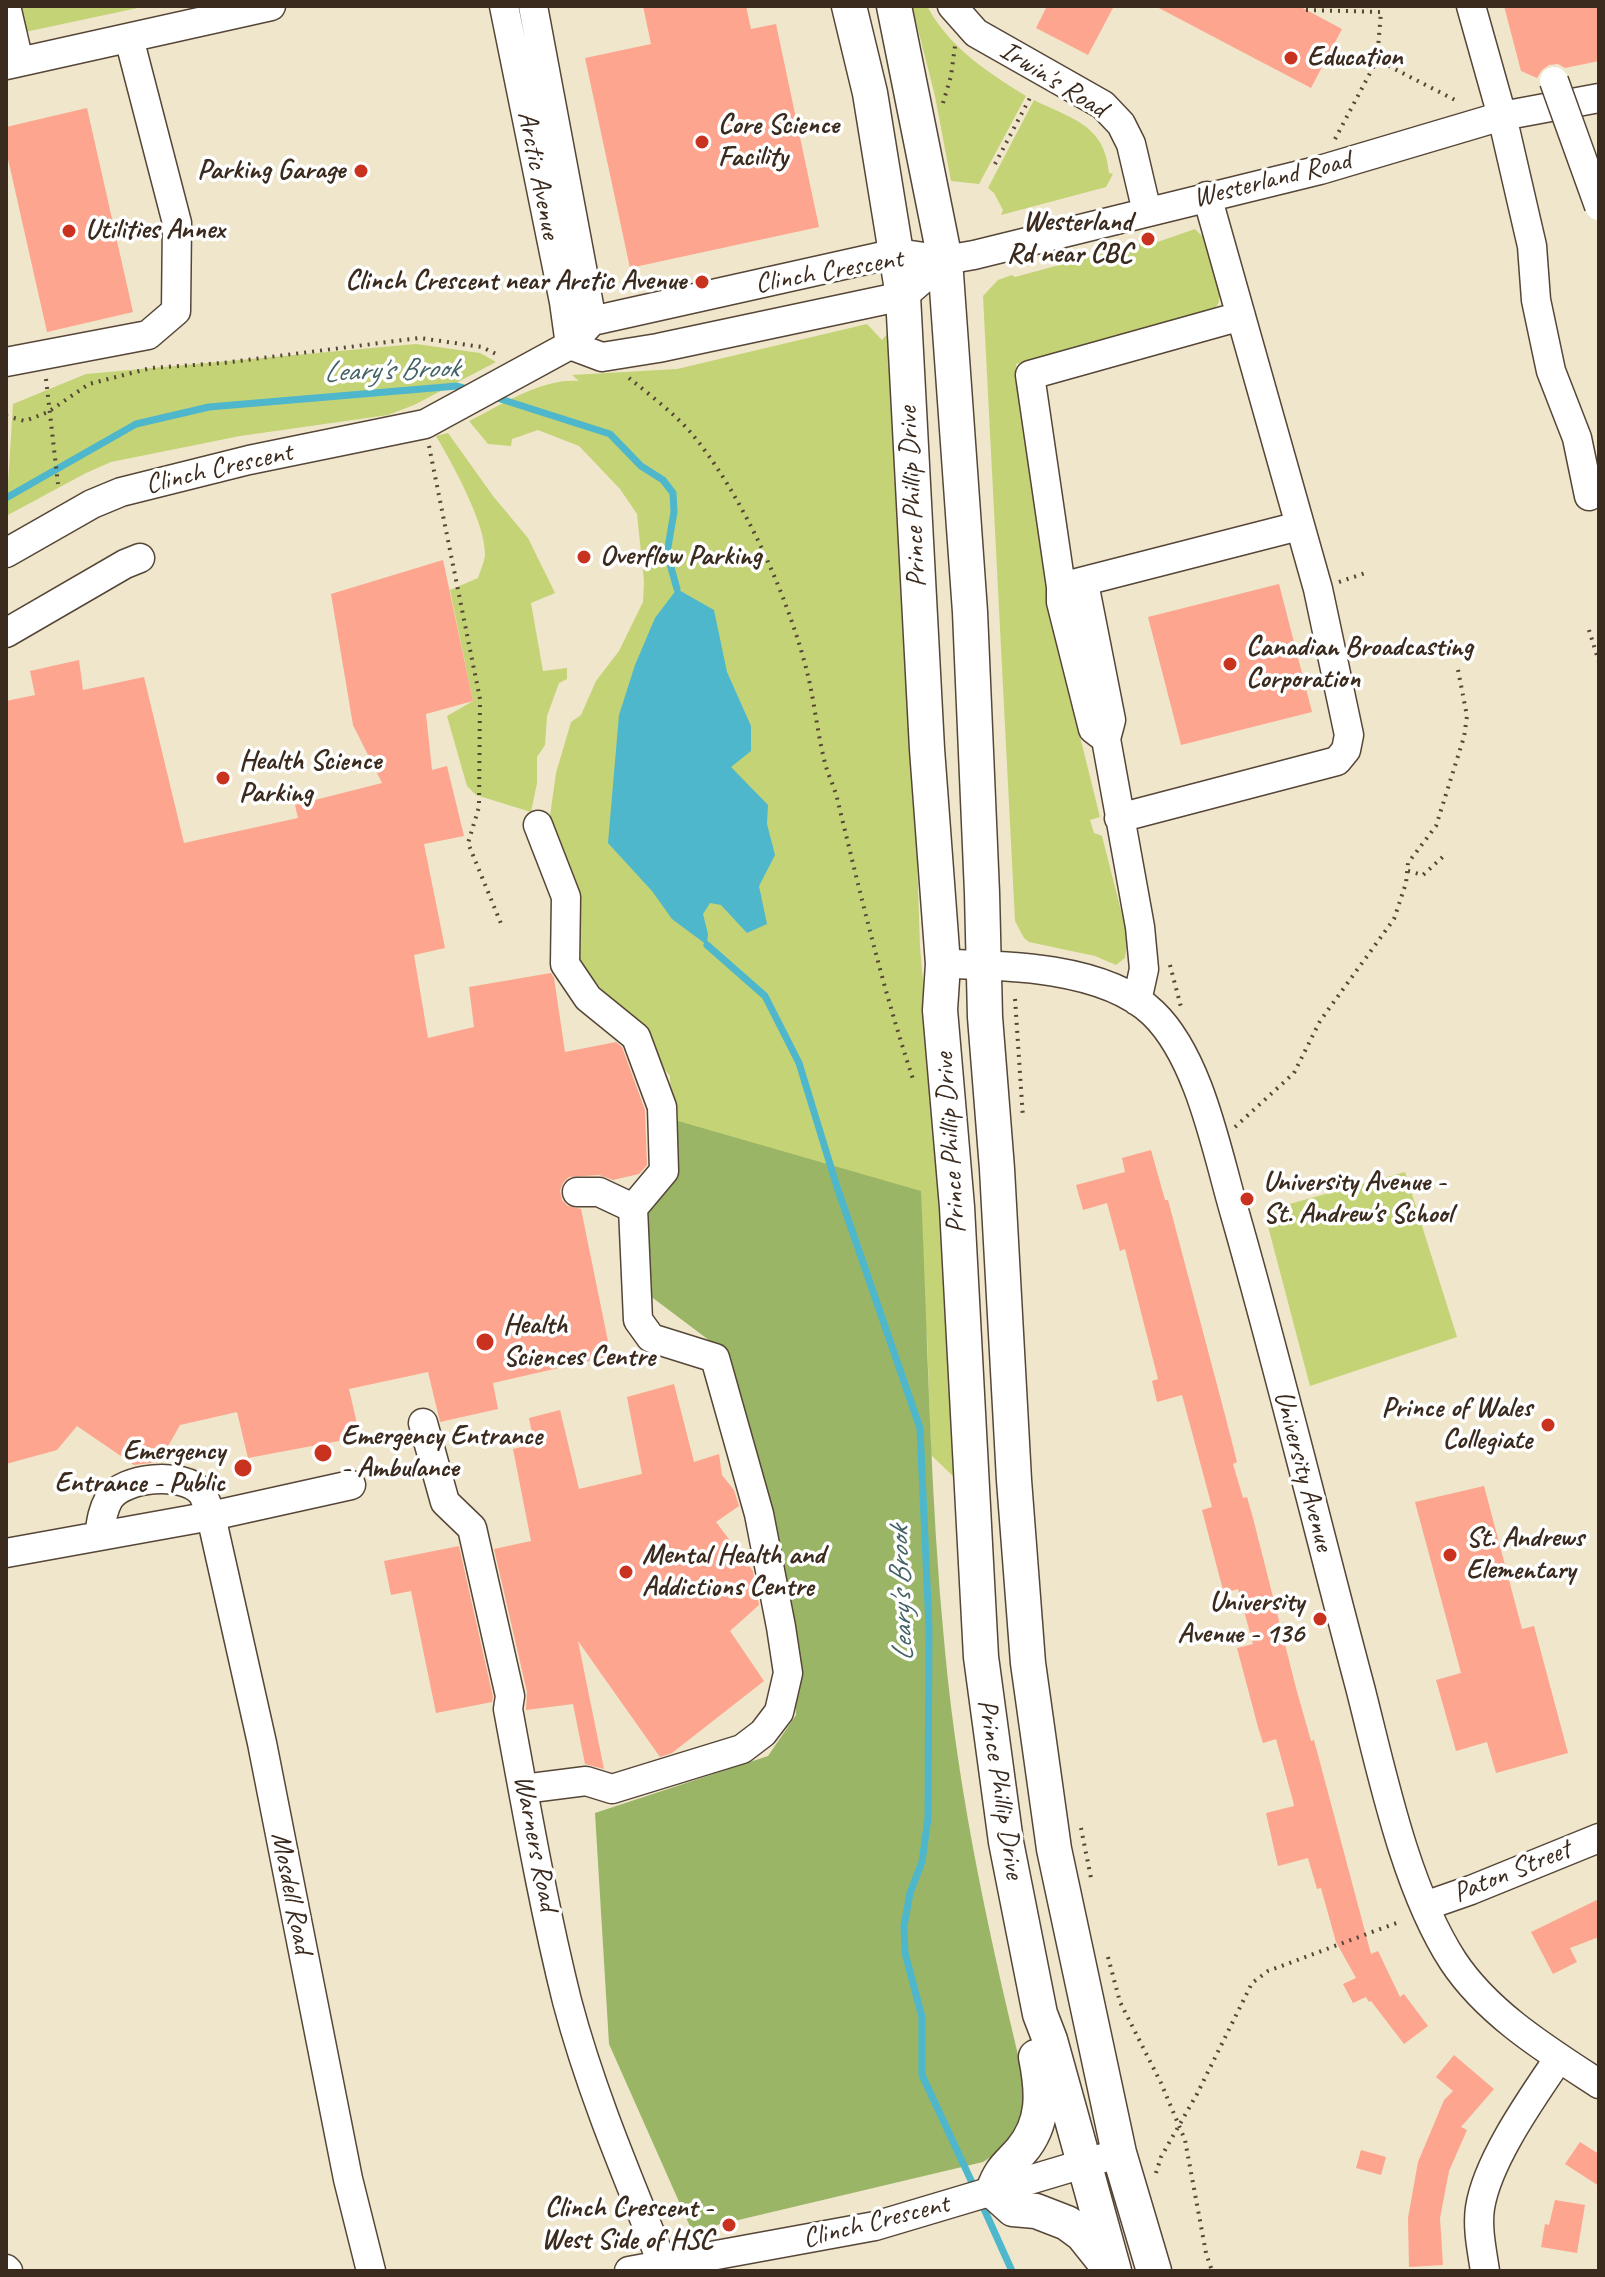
<!DOCTYPE html>
<style>
body{margin:0}
#map{position:relative;width:1605px;height:2277px;overflow:hidden;background:#efe6cb;font-family:Caveat,sans-serif}
canvas{display:block}
.frame{position:absolute;inset:0;border:8px solid #3b2a1e;pointer-events:none}
</style>
<div id="map">
<canvas width="1605" height="2277"></canvas>
<div class="frame"></div>
</div>
<script>
const c = document.querySelector('canvas').getContext('2d');
c.lineJoin = 'round';
function paint(path, color) {
  c.fillStyle = color;
  c.fill(path, 'evenodd');
}
function strokePath(path, color, width, dash) {
  c.strokeStyle = color;
  c.lineWidth = width;
  c.lineCap = dash ? 'butt' : 'round';
  c.setLineDash(dash || []);
  c.stroke(path);
}
function label(font, color, halo, rows, align = 'center') {
  c.font = font + ' Caveat,sans-serif';
  c.lineWidth = 7;
  c.setLineDash([]);
  c.textBaseline = 'middle';
  c.strokeStyle = halo;
  c.fillStyle = color;
  for (const [text, x, y, turn = 0] of rows) {
    c.save();
    c.translate(x, y);
    c.rotate((+turn || 0) * Math.PI / 180);
    c.textAlign = isNaN(turn) ? turn : align;
    if (halo) c.strokeText(text, 0, 0);
    c.fillText(text, 0, 0);
    c.restore();
  }
}
paint(new Path2D(`
 M14,6H147L25,32Z
 M912,6H927C949,47 987,72 1026,96L979,184L951,181L935,96Z
 M1034,100C1071,119 1105,124 1109,173L1113,174L1106,187L1001,215L1003,210L994,193L988,188Z
 M1195,229L1203,237L1219,292C1221,304 1216,309 1206,315L1016,364L1058,648L1100,817L1090,820L1094,833L1102,836L1128,938L1125,958L1116,965L1095,956L1029,942L1024,938L1015,921L983,296L998,280L1012,275L1015,277L1141,243L1146,246Z
 M867,324L882,340L888,333L891,350L899,470L902,606L915,799L920,947L941,1181L954,1477L931,1455L927,1334L671,1119L670,1076L580,962L576,915L548,830L556,773L571,722L581,715L596,681L619,651L643,602L644,581L637,514L620,489L579,446L538,430L512,439L511,446L488,444L469,421C502,405 541,378 579,381L572,375L677,369Z
 M416,344L480,353L496,362L414,405L388,415L240,436L111,462L86,473L6,516L13,404L86,374Z
 M448,433L493,496L528,538L555,593L531,603L543,671L567,668V679L559,683L547,716L545,745L537,757V783L531,812L476,795L467,786L447,716L473,701L450,590L478,578C480,571 485,561 485,554C485,522 452,463 436,436Z
 M1405,1172L1457,1337L1310,1386L1264,1211Z`), '#c4d375');
paint(new Path2D(`
 M671,1119L921,1191C928,1344 930,1498 945,1651C959,1802 992,1949 1028,2096L1023,2124L1001,2150L983,2162L692,2231L609,2044L595,1813L768,1756L796,1715L790,1626L726,1353L645,1292L642,1227L669,1170Z`), '#9bb566');
paint(new Path2D(`
 M677,589L714,610L727,672L751,726V751L731,767L768,805L767,824L775,855L759,886L767,924L747,933L721,905L710,903L703,914L708,934L707,945L672,919L652,891L608,843L619,715L635,665L655,618Z`), '#4eb7cc');
strokePath(new Path2D(`
 M491,396L610,434L641,466L663,480L673,493L674,512L667,553L677,589
 M6,498L136,424L209,407L457,386L471,390
 M707,945L765,996L799,1063L837,1187L920,1428L929,1627L928,1818L922,1862L910,1893L904,1926L905,1953L922,2017V2075L975,2189
 M980,2200L1012,2271`), '#4eb7cc', 7);
paint(new Path2D(`
 M643,6H746L751,29L776,24L819,227L630,268L585,58L651,44Z
 M1047,6H1114L1088,55L1036,28Z
 M1155,6H1299L1342,29L1311,88Z
 M1504,6H1599V61L1565,68L1558,64L1549,65L1542,70L1537,78L1521,71Z
 M87,108L133,312L47,332L6,150V127Z
 M443,560L473,701L426,714L432,770L447,766L464,836L424,844L445,948L414,955L428,1038L474,1027L469,987L551,973L554,978L565,1052L616,1042L622,1047L645,1110L647,1165L639,1174L613,1180L599,1175L569,1177L563,1183L560,1191L562,1200L568,1206L581,1209L611,1356L493,1383L498,1409L440,1422L428,1372L349,1389L360,1437L248,1458L237,1412L180,1425L159,1462L134,1465L77,1426L57,1450L6,1464V701L35,695L30,671L79,660L83,690L144,677L184,843L298,818L295,805L382,783L353,725L331,594Z
 M1279,584L1312,712L1181,745L1148,617Z
 M1151,1150L1165,1200H1168L1225,1415L1237,1462L1233,1464L1243,1498L1247,1497L1253,1518L1296,1688L1311,1741L1314,1740L1371,1954L1378,1951L1400,1997L1404,1994L1428,2026L1404,2044L1371,2001L1369,2002L1366,1997L1353,2003L1343,1984L1356,1978L1336,1942L1321,1888L1317,1889L1308,1858L1278,1866L1266,1813L1294,1806L1293,1801L1276,1739L1263,1743L1258,1727L1237,1648L1253,1644L1238,1589L1224,1593L1219,1575L1202,1510L1212,1507L1182,1395L1157,1402L1152,1381L1158,1379L1145,1328L1125,1249L1120,1251L1107,1203L1083,1210L1076,1185L1125,1172L1122,1158Z
 M674,1384L694,1462L719,1454L722,1475L734,1490L739,1506L716,1522L753,1571L759,1605L730,1631L764,1681L672,1753L660,1757L578,1641L604,1769L585,1764L573,1704L526,1710L527,1692L494,1549L531,1541L513,1449L534,1444L529,1418L560,1410L579,1489L642,1474L627,1397Z
 M1484,1486L1522,1629L1534,1626L1568,1753L1496,1773L1487,1742L1456,1751L1436,1680L1461,1673L1415,1502Z
 M459,1546L493,1697L492,1702L436,1713L411,1591L391,1595L384,1561Z
 M1599,1899V1937L1570,1948L1577,1962L1553,1974L1531,1932Z
 M1454,2055L1494,2089L1461,2127L1467,2130L1449,2171L1440,2218L1443,2265L1409,2267L1408,2218L1418,2162L1444,2100L1453,2091L1436,2077Z
 M1580,2142L1599,2154V2186L1565,2164Z
 M1361,2150L1386,2157L1381,2175L1356,2168Z
 M1555,2200L1585,2205L1577,2253L1541,2247L1545,2224L1549,2225Z`), '#fda58e');
const minor = new Path2D(`
 M6,6L19,62
 M504,6L564,302L570,345
 M533,6L592,321
 M952,6L976,33L1103,105L1121,124L1131,144L1147,212
 M1471,6L1502,116L1532,246L1536,300L1551,371L1577,438L1589,496
 M6,65L271,6
 M1241,316L1030,375L1061,587L1299,526
 M570,345L602,357L658,348L903,296L945,260
 M6,362L148,335L176,311L177,223L129,38
 M6,553L92,504L121,492L249,460L425,424L570,345L592,321L897,253L945,260L974,255L1320,170L1502,116L1599,98
 M1084,583L1111,720L1106,739L1140,927L1144,969L1137,1001
 M1061,587V602L1093,729L1106,739
 M6,633L125,564L140,558
 M1119,818L1337,761L1346,750L1349,735L1318,589L1207,196
 M943,964C1006,965 1105,967 1153,1013C1200,1058 1217,1153 1235,1214C1280,1371 1318,1530 1360,1687C1382,1773 1405,1887 1453,1961C1488,2014 1547,2050 1599,2084
 M577,1192H599L633,1208
 M423,1423L445,1502L472,1528L510,1696L508,1709C526,1806 543,1905 567,2001C591,2092 628,2178 663,2265
 M99,1536C101,1523 102,1511 109,1499C123,1477 183,1471 201,1492C206,1498 208,1509 211,1516L262,1743L348,2179L371,2271
 M6,1553L211,1516L351,1485
 M523,1789L586,1781L612,1789L742,1749L763,1733L779,1712L788,1673L781,1627L759,1514L715,1358L651,1338L638,1320L633,1208L664,1171L662,1107L636,1037L588,998L565,964L566,897L538,825
 M1425,1906L1471,1890L1599,1838
 M6,2269L8,2271
 M629,2271L875,2226L1103,2158
 M1485,2271C1482,2251 1477,2228 1480,2208C1487,2161 1532,2098 1559,2058`);
const major = new Path2D(`
 M849,6L870,93L903,296L927,749L943,964L940,1010L957,1207L981,1657L1006,1842L1040,2014L1050,2040L1114,2271
 M894,6L945,260L970,612L982,893L985,1017L997,1169L1014,1480L1028,1663L1054,1849L1119,2153L1154,2271
 M1036,2057C1043,2092 1045,2123 1021,2151C1006,2168 1001,2169 993,2191L1013,2209L1036,2211L1067,2223L1082,2234L1106,2264`);
strokePath(minor, '#564638', 31);
strokePath(major, '#564638', 37);
strokePath(new Path2D(`
 M1306,10L1381,12L1377,60L1459,102
 M943,103L951,76L955,46
 M1335,139L1377,60
 M995,164L1032,94
 M629,378C650,395 675,414 692,434C743,495 791,602 809,680C815,707 818,736 825,763C828,775 834,786 837,798C860,892 882,986 913,1079
 M46,379L58,484
 M6,416L25,421L48,412L89,384L151,368L222,363L420,338L482,347L498,355
 M429,446L480,699L479,807L468,843L502,926
 M1339,582L1368,572
 M1589,630L1599,662
 M1408,871L1423,875L1447,853
 M1170,965L1181,1007
 M1015,999L1023,1118
 M1235,1127L1294,1073L1320,1021L1394,919L1406,883L1408,863L1436,826L1464,737L1467,716L1458,670
 M1081,1828L1091,1878
 M1108,1957L1120,2002L1161,2083L1185,2140L1206,2253L1212,2271
 M1156,2173L1161,2157L1197,2094L1252,1983L1268,1971L1399,1922`), '#564638', 4, [2, 6]);
strokePath(minor, '#fff', 28);
strokePath(major, '#fff', 34);
const minorBridge = new Path2D(`
 M1554,81L1599,206`);
strokePath(minorBridge, '#564638', 31, []);
strokePath(minorBridge, '#fff', 28);
for (const [x, y, r, color] of [
 [1291,58,8,"#c8321e"],
 [702,142,8,"#c8321e"],
 [361,171,8,"#c8321e"],
 [69,231,8,"#c8321e"],
 [1148,239,8,"#c8321e"],
 [702,282,8,"#c8321e"],
 [584,557,8,"#c8321e"],
 [1230,664,8,"#c8321e"],
 [223,778,8,"#c8321e"],
 [1247,1199,8,"#c8321e"],
 [485,1342,10,"#c8321e"],
 [1548,1425,8,"#c8321e"],
 [323,1453,10,"#c8321e"],
 [243,1468,10,"#c8321e"],
 [1450,1555,8,"#c8321e"],
 [626,1572,8,"#c8321e"],
 [1320,1619,8,"#c8321e"],
 [729,2225,8,"#c8321e"]
]) {
  const dot = new Path2D();
  dot.arc(x, y, r, 0, 2 * Math.PI);
  c.fillStyle = color;
  c.fill(dot);
  strokePath(dot, '#fff', 3);
}
label('bold 28px', '#3b2a1e', '#fff', [
 ["Education",1307,58],
 ["Core Science",718,126],
 ["Facility",718,158],
 ["Parking Garage",345,171,"right"],
 ["Westerland",1132,223,"right"],
 ["Rd near CBC",1132,255,"right"],
 ["Utilities Annex",85,231],
 ["Clinch Crescent near Arctic Avenue",686,282,"right"],
 ["Overflow Parking",600,557],
 ["Canadian Broadcasting",1246,648],
 ["Corporation",1246,680],
 ["Health Science",239,762],
 ["Parking",239,794],
 ["University Avenue -",1263,1183],
 ["St. Andrew's School",1263,1215],
 ["Health",503,1326],
 ["Sciences Centre",503,1358],
 ["Prince of Wales",1532,1409,"right"],
 ["Collegiate",1532,1441,"right"],
 ["Emergency Entrance",341,1437],
 ["- Ambulance",341,1469],
 ["Emergency",225,1452,"right"],
 ["Entrance - Public",225,1484,"right"],
 ["St. Andrews",1466,1539],
 ["Elementary",1466,1571],
 ["Mental Health and",642,1556],
 ["Addictions Centre",642,1588],
 ["University",1304,1603,"right"],
 ["Avenue - 136",1304,1635,"right"],
 ["Clinch Crescent -",713,2209,"right"],
 ["West Side of HSC",713,2241,"right"]
], 'left');
label('28px', '#3b2a1e', '#fff', [
 ["Irwin's Road",1053,80,32],
 ["Arctic Avenue",538,175,79],
 ["Westerland Road",1272,180,-14],
 ["Clinch Crescent",829,272,-10],
 ["Clinch Crescent",219,469,-13],
 ["Prince Phillip Drive",913,497,-93],
 ["Prince Phillip Drive",951,1143,-94],
 ["University Avenue",1303,1471,75],
 ["Prince Phillip Drive",1000,1789,81],
 ["Warners Road",535,1843,79],
 ["Paton Street",1512,1872,-22],
 ["Mosdell Road",291,1893,79],
 ["Clinch Crescent",876,2222,-14]
]);
label('italic 30px', '#436264', '#fff', [
 ["Leary's Brook",391,371,-2],
 ["Leary's Brook",902,1594,-92]
]);
</script>
